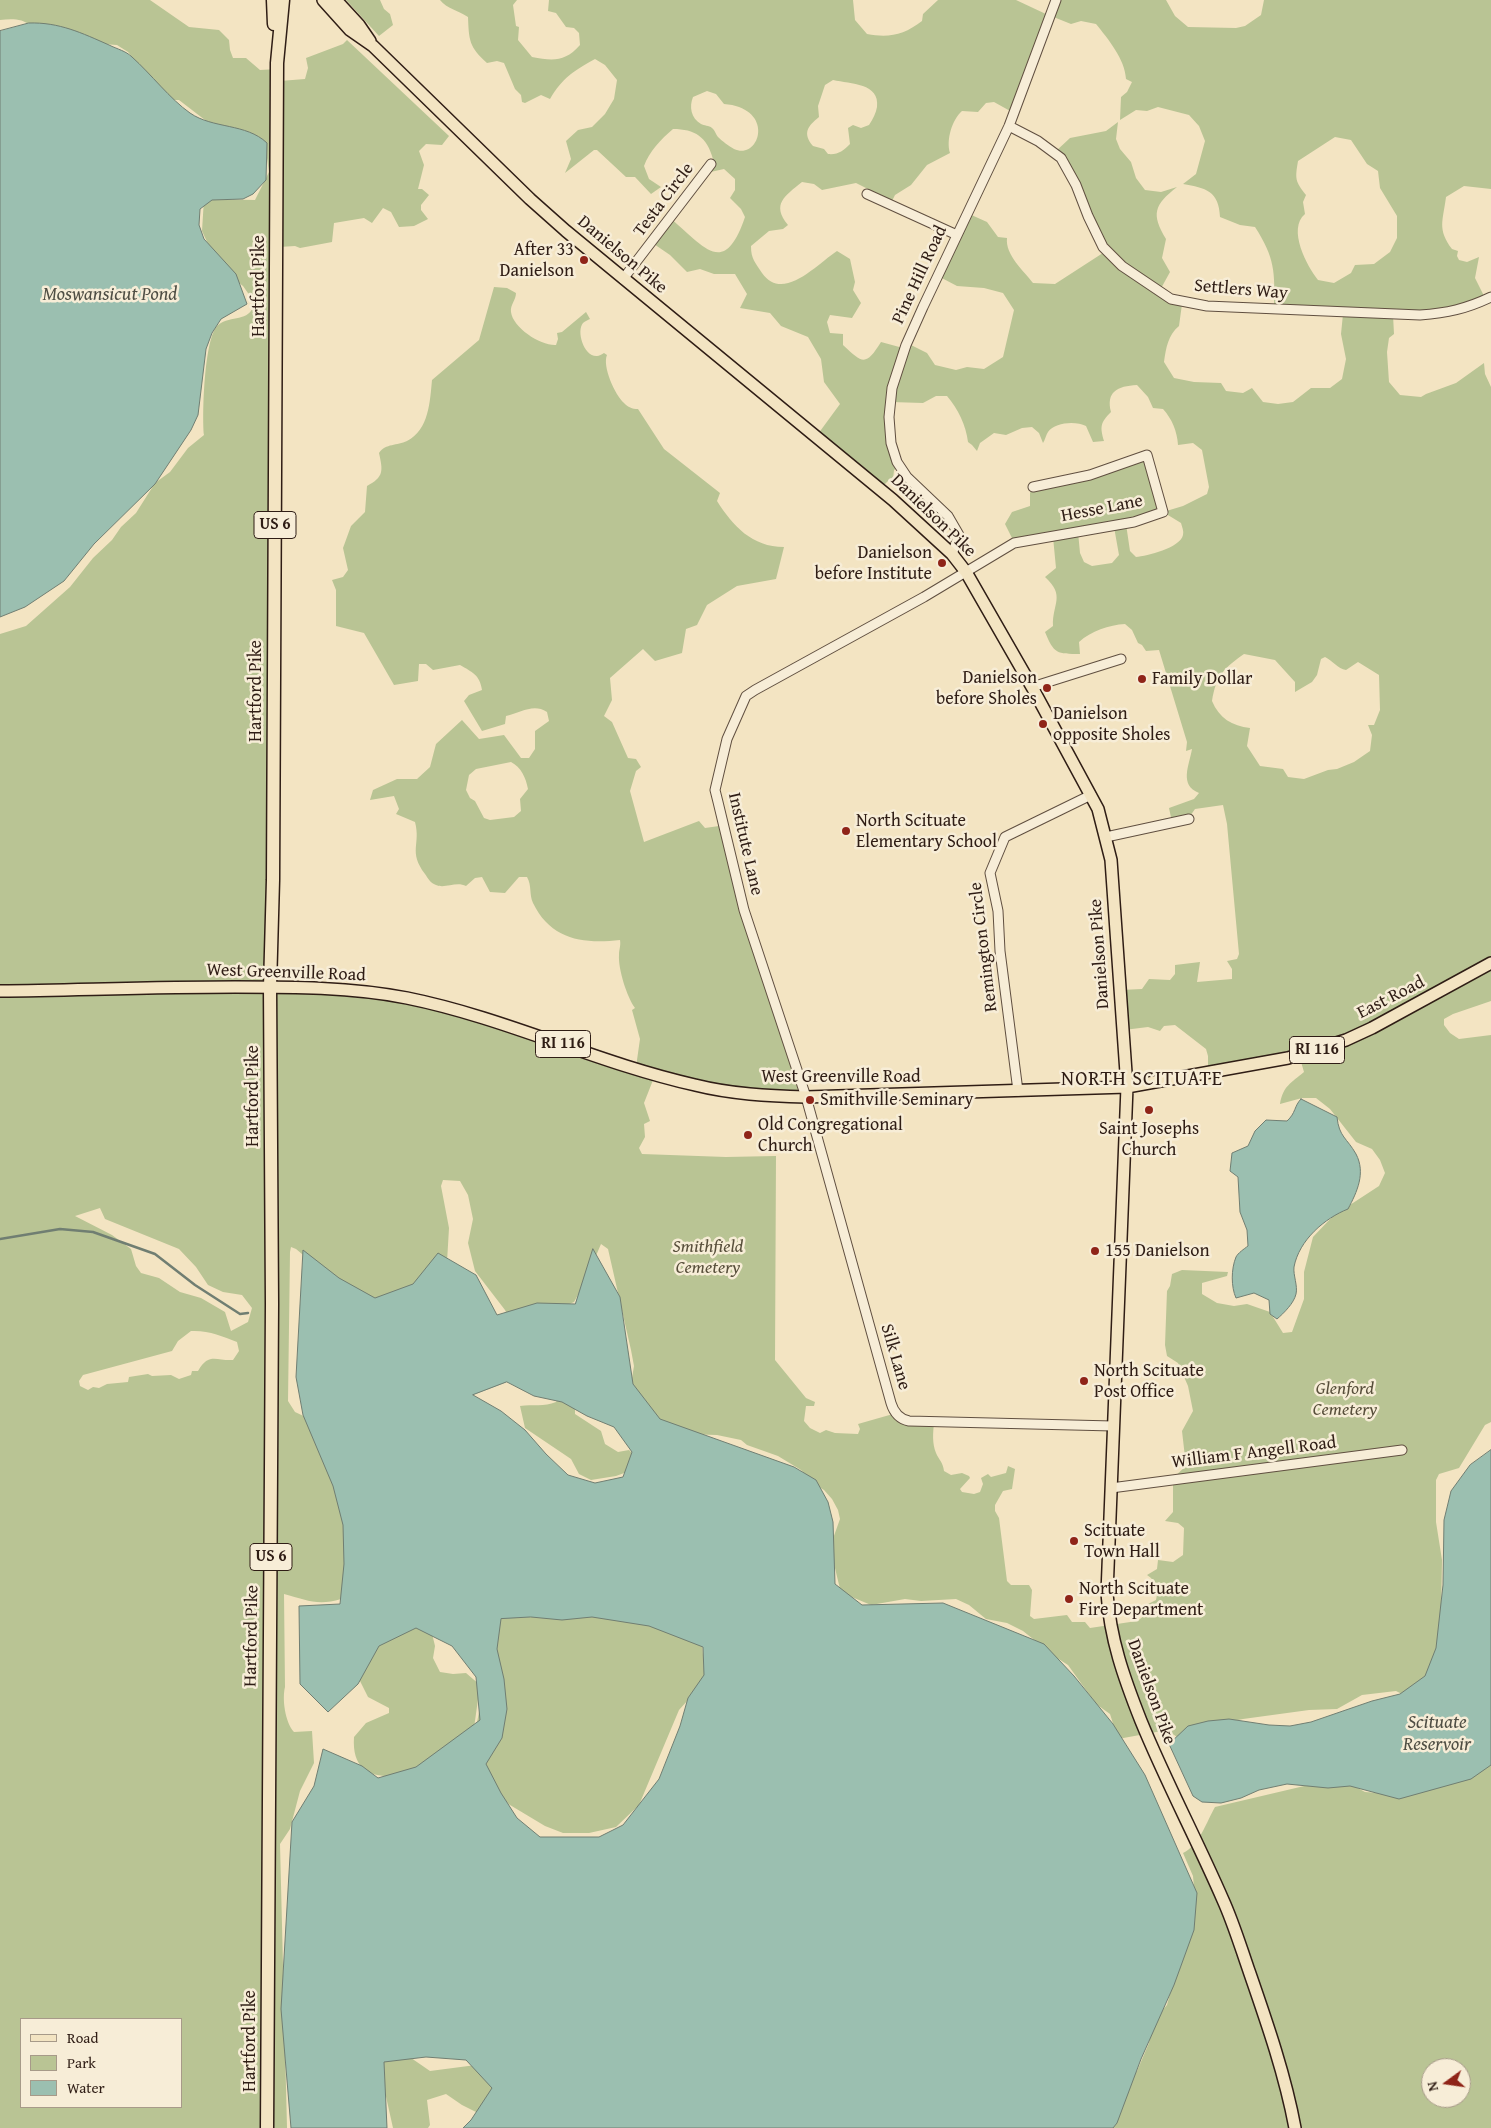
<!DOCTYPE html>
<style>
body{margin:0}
#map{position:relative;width:1491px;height:2128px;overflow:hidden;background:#f3e4c2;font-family:"Gentium Book Plus",serif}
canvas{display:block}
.legend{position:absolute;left:20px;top:2018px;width:162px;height:90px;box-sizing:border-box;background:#f7edd7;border:1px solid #a79a89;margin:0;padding:6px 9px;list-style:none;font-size:15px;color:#2f1d15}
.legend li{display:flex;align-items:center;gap:10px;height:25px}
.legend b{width:25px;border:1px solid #a79a89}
.north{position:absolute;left:1421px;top:2058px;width:50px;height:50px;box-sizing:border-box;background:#f7edd7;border:1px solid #a79a89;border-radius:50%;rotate:256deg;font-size:14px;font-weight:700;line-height:20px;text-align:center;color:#2f1d15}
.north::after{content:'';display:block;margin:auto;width:18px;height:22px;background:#8f2418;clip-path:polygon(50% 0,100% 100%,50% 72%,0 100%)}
</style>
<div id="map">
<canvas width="1491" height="2128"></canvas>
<ul class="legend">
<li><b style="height:6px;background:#f3e4c2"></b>Road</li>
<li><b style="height:14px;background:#b9c494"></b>Park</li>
<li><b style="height:14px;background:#9bbfb0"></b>Water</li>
</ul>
<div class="north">N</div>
</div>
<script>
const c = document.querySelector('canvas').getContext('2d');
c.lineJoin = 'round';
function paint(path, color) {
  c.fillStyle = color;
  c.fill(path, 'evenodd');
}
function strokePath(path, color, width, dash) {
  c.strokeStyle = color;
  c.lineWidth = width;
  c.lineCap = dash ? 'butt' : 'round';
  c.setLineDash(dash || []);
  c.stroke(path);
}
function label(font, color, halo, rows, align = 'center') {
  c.font = font + ' "Gentium Book Plus",serif';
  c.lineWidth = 5;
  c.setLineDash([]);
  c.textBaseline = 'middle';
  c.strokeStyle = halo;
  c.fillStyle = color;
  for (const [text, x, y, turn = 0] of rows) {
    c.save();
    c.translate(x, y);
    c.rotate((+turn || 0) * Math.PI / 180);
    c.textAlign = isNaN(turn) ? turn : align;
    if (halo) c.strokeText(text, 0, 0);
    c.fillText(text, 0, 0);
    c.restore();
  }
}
paint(new Path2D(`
 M0,0H150L189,27L219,30L229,40L230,50L233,58H246L260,70L278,69L280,81L305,79L308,68L306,58L343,44L347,40L449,136L442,145L426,144L419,151L424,165L418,189H422L429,195L421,205V210L428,219L414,226L399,227L391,212L383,208L372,223L364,218L334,223L332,242L300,248L295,246L279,247L273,986L403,997L636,1067L640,1039L632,1010L635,1008C627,997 618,969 619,955C619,949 621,946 620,940C583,944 551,940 533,903C529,894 532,886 527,877H519L505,893L490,892L482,877L475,878L466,886C456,881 445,889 436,885C430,883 428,878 425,874C408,851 421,845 415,822L396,814L399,809L394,796L370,800L373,790L397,779H417L430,767L436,744L462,720L479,739L504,735L521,758H529L535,749V731L549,721L547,712C533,703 521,713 506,716L505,724L482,731L464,701L469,695L482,690C480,675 472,672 460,665L433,670L426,664H419L418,681L394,685L364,633L336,626V590L332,580L343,577L348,570L343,548L351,526L365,512L367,486C384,477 383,471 379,453C386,443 397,446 407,441C429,430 430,401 432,380L479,340L494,287L507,288L516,293C516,300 510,305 511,312C513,328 541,346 556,345L558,339L557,333L562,332L586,312L590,319C588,320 585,321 583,323C576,331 584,357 597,356C599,356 602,354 604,353L607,355C602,366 615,395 624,403C628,407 632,409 638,409L664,449L720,493L717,501C733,526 752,547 784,547L776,579L737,586L707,605L697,625L686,629L682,653L655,661L643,649L610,678L612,700L604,716L612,722L628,758L636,759L641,767L636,771L630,791L644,842L699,821L705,828L726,825L752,925L804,1097L655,1075L644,1103L650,1121L644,1124L645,1137L639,1148L642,1154L726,1157L776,1156L775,1360L806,1398L815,1402L814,1406H806L804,1421L810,1428L820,1433L826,1430L835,1433L858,1434L860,1429L858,1424L893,1414L934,1423C933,1433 932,1443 936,1453C939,1460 943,1462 944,1471L951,1475L962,1473L969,1476L970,1478L960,1489L962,1492L974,1494L980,1492L983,1484L981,1478L988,1474L991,1477L1006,1473L1008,1466L1015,1469L1012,1489L1003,1491L995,1505V1511L999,1518L1007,1581L1011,1585H1029L1032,1590L1030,1616L1034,1619L1067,1615L1072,1622H1085L1090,1628L1137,1621C1144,1617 1146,1614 1144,1606L1156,1600C1159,1588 1157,1582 1147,1575L1157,1569L1158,1560L1173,1562L1183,1555L1184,1528L1178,1523L1165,1521L1173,1512V1478L1186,1466L1182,1431L1193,1411L1188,1386L1178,1363L1167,1356L1165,1345L1167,1291L1170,1286L1172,1274L1182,1270L1228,1272L1227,1276L1202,1283V1294L1217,1303L1234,1306L1247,1304L1270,1312L1283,1333L1292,1332L1304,1299V1272L1313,1237L1333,1216L1379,1186L1385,1173L1380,1160L1372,1149L1356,1142L1330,1109L1316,1098H1302L1280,1104C1283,1086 1291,1083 1304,1072L1299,1055L1208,1072V1056L1206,1049L1175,1025L1164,1026L1160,1031L1148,1027L1124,1030L1121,990L1142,989L1149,979L1170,980L1175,974V965L1200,962L1197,982L1232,979V969L1227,961L1237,959L1239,954L1227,824L1223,805L1195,809L1188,819L1172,822L1169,808L1194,799L1199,793C1179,785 1189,766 1192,749L1186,751L1187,742L1159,650L1146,651L1142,645L1138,643L1132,630L1125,624C1109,625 1091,631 1079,642L1080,654C1057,654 1054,654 1045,632L1053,626C1052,604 1066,596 1045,577L1056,568L1053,537L1014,542L1005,524L1012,512L1030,506V493L1033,486L1052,483L1142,456L1163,511L1126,524L1130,551L1136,557C1147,556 1180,548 1183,535C1184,531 1182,527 1181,523L1163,512L1183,506L1207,494L1209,487L1202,450L1193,443L1178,445C1177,431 1172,419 1163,409L1153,408L1148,397L1137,385C1117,386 1106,392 1111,412C1100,423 1100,427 1104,441L1093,442L1086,426C1076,421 1055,422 1048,432C1046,435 1045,440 1043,443L1039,433L1032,427L1022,428L1006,435L994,433L980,443L977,451L972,445L968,442C966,425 958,409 947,396H936L923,403L891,402L898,467L894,470L893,480L888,481L883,486L818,434L840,404L824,382L821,359L808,337L781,326L770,313L740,308L747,294L735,274H714L700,269L687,272L670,255L651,242L670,218C704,246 724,279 745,217L741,209L730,198L735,190V179L724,169L706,173L713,159C707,137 695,129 673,129C661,139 649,152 644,166L649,179L661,187L651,194L635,177H626L597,150H594L565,173L571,159L566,141L578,130L592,127L605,114L614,99L617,80L605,65L595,59C575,70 562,78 550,99L541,95L525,103L522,102L521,95L515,89L504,63L497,61L487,63C469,47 469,40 468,17C458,10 447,9 440,0H517L513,5L516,26L519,27L518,40L532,57C553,61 565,62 580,45L579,33L574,28L566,27L556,13L548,11L549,0H853L855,20L867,34C889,38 904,35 922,21L923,14L938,0H1016L1048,15L1056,0H1166L1175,16L1188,27L1236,28L1245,26L1261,15L1264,0H1491V189L1464,186L1446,197C1443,221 1437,229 1452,249L1458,251L1457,256L1459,260L1467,262L1479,257L1475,278L1485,298L1477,304L1393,315L1394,334L1389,338L1387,352L1389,382L1400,395L1421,397L1426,394L1456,383L1484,363L1485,374L1491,387V1001L1453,1014L1444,1019V1025L1450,1033L1459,1039L1491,1035V1422L1485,1425L1459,1468L1439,1474L1436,1480V1522L1442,1560L1440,1670L1408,1697L1396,1691L1362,1695L1337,1709L1309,1710L1243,1719L1198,1728L1180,1739L1167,1730L1118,1739L1110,1714L1096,1704L1068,1665L1057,1658L1023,1631L1007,1623L986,1619L969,1605L956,1599L921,1601L905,1599L871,1605L847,1595L840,1589L830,1547L840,1519L838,1510L832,1499L824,1490L814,1484L801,1470L778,1456L747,1445L741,1440L717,1435L685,1434L657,1418L631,1384L634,1366L631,1350L608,1249L601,1244L583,1286L574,1302L514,1328L505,1310L475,1271L468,1243L473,1219L468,1195L460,1181L443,1180L441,1186L449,1228L447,1262L396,1318L308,1259L296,1249L291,1247L290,1252L288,1401L295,1412L312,1420L354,1526L341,1599C318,1606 306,1600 284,1594L285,1687C282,1699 285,1722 294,1732L312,1731L314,1763L300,1791L290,1829L280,1844L287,2128H0V634L26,626L70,587L93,558L112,540L121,527L136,513L155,483L170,472L188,448L204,435C202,416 204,337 218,325C232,314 248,324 255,303L243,286L220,268L215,259L202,231L204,199L255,200L269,172L265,144L218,130L179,100H170L160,94L128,52L117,45L103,44L31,26C22,18 11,19 0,20ZM1051,16L1071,24L1081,21L1096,24C1108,39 1125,59 1126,79L1132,82L1127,92L1121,97L1120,120L1136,110L1147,111L1158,107L1189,115L1199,126L1205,141L1196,174L1183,184C1206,188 1219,191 1220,217L1240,225L1255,227C1275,258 1275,272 1274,308L1343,314L1341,334L1346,359L1342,379L1330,388H1311L1293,402L1278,404L1263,402L1252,388L1243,393L1226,391L1221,383L1194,382L1174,378L1164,362C1166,348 1168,335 1179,326L1182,304L1159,292L1170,272L1162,258L1166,239C1151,214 1154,205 1177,187L1161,192L1145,190L1136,178L1131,162L1120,149L1116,139L1118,122L1106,131L1070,138L1055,152L1106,251L1055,284L1033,283C1024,271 1005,255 1007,238L998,237L987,222L967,213L938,276L957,286L984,288L1003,293L1014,310L1003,357L984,369L967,367L956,370L935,365L927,353L907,343L903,348L881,342C866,366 863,364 843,345V334L830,333L827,322L830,315L852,318L861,303L853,290L855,282L850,259L837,251C817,264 783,303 762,273C755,262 751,259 751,246L769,231L783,229L788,225C771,204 785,196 802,182L814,184L822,190L856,183L892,201L895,195L911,185L927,165L950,153C946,140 952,120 962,111L978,112L986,103L994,102L1012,112ZM833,80C851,84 880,83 877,107C876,113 873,119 869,125L861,128L853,125L848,128L850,144C843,151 838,155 828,154L824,149L813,146C802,133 808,126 819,117L818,106L825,85ZM707,91L716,94L724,104C776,108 760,161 734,149C729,146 722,141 718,137C716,135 715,130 712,128C709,125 704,126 701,124C691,118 689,107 693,97ZM1335,137L1351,140L1367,164L1378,171L1380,188L1397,216V238L1390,252L1374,264L1355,265L1351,273L1334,283L1318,280C1307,266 1287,229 1305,214L1303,202L1306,195C1295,181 1295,179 1298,161ZM1114,527L1119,555L1112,563L1092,566L1084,562L1080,553L1078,532ZM1244,654L1275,660L1295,682V692L1312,682L1317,675L1321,659L1325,657C1332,660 1338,669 1346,670L1358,662L1379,675L1380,710L1374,725H1368L1372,735L1370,751L1354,762L1337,769L1328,770L1304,779L1288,777L1283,769L1260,766L1247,746L1250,728C1232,726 1219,718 1212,701C1216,676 1224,668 1244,654ZM511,762C521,767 526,778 528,789L520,799L521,811L514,817L490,820L484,818L475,801L470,798L466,790L469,775L476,769ZM100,1208L105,1219L179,1249L196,1267L208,1285L223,1292L242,1295L252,1308L248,1322L231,1331L225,1312L201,1298L180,1292L159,1278L141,1273L136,1266L131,1249L112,1235L75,1216ZM191,1331C208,1330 222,1336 237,1342L239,1351L233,1360C216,1361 209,1352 198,1371H192L191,1375L179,1379L171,1375L152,1376L148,1374L129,1377L128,1382L107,1384L99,1388L93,1387L88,1390L80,1386L79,1381L83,1375L172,1351L178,1341ZM21,2019H181V2107H21Z
 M346,0H380L384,9L390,14L393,25L379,36Z
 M559,1396L575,1403V1414L601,1431L605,1444L618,1452L629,1450L634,1455L635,1469L616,1476L591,1480L579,1474L571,1459L525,1428L520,1406C533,1404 544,1407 556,1402Z
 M599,1607L702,1642L705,1681L679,1710L639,1805L616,1827L589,1833H563L545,1826L510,1805L498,1795L481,1772L475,1733L479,1712L480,1614Z
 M362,1617L429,1621L435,1646L433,1658L440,1672L453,1674L466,1673L480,1685L474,1728L450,1764C415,1772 350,1797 354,1737L366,1723L389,1713V1708L368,1697L358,1677Z
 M1491,1753V2128H1098L1108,2101L1137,2071L1149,2043L1152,2022L1167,2005L1195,1899L1193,1876L1183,1853C1199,1846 1207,1821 1215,1807L1317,1783L1352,1785L1365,1792L1378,1793ZM1431,2068H1461V2098H1431Z
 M393,2040L414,2060L430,2071L476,2065L492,2079L494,2106L482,2115L462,2105L446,2094L427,2100L430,2125L428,2128H393L381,2074L384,2048Z`), '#b9c494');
const water = new Path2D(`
 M29,23C59,22 82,33 109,45C117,49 126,51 132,57C151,74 170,99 190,113C213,129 246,123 267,143L266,180L253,194L243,199L212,200L200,209L199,225L204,239L236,274L247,304L221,319L212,333L206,349L198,415L191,430L155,484L94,544L64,581L25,607L0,617V31Z
 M1301,1099L1337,1117C1339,1137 1347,1138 1356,1154C1366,1173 1357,1192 1348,1209C1325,1218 1299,1240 1294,1267C1293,1275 1298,1286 1296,1294C1294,1303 1284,1313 1277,1319L1270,1314L1269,1300L1254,1293L1236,1298C1231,1287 1231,1269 1236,1257C1238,1253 1244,1249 1248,1246L1247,1230L1240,1212L1238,1177L1230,1171L1232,1153L1248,1146L1255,1131L1266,1120L1287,1121C1296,1113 1294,1106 1301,1099Z
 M593,1249L620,1297L633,1384L660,1419L794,1467L816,1480L828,1502L833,1522L835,1584L862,1605L943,1603L1044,1644L1074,1676L1113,1724L1145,1775L1197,1893L1194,1930L1174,1985L1141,2059L1117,2123L1113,2128H463L471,2120L492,2088L466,2060L426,2057L384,2062L387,2128H291L281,2009L292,1822L314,1786L323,1749L362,1766L378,1778L416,1767L480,1720L476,1677L452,1646L416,1628L379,1646L358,1684L328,1712L300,1684L299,1606L340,1604L344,1564L343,1525L333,1486L303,1415L296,1377L303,1250L339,1278L375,1298L413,1284L438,1253L476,1275L497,1315L537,1303L575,1304ZM507,1382L534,1396L562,1402L587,1416L614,1427L632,1452L623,1477L595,1483L568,1475L546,1454L525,1430L501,1411L473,1395ZM531,1617L562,1620L592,1617L649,1626L703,1647L704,1675L688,1698L680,1726L659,1779L623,1825L599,1837H540L517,1818L501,1793L486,1764L502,1738L507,1709L504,1679L497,1649L501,1619Z
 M1491,1450V1765L1471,1779L1399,1799L1350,1786L1328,1788L1287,1784L1259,1790L1241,1798L1221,1803L1202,1802L1193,1796L1169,1744L1188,1726L1208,1721L1229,1719L1269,1725L1290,1726L1311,1722L1372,1701L1400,1694L1425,1676L1436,1648L1443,1585L1444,1520L1451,1491L1470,1465Z`);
paint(water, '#9bbfb0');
strokePath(water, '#707e72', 1);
strokePath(new Path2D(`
 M0,1239L60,1229L93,1232L155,1254L195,1285L240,1314L248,1313`), '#707e72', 2.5);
const minor = new Path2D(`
 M1009,126L1038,141L1061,158L1076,185L1088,216L1103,247L1122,266L1171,299L1207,306L1420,315C1447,313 1466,309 1491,297
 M867,194L957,235
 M623,279L711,164
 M1033,487L1090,475L1147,455L1163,512L1134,522L1014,543L924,597L755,690L746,696L727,739L715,790L718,802L744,910L806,1097L891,1403C894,1413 899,1419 909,1421L1113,1426
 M952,554L959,535L948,516L907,477L897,462L891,443L889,417L892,388L906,345L923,307L1009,126L1056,0
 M1032,687L1121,659
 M1106,837L1189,819
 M1018,1091L1000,951L998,911L990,873L1005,837L1091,795
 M1111,1488L1402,1450`);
const major = new Path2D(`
 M323,0L350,30L373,46L530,199L566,231L893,500L952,554L966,572L1032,687L1098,809L1111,860L1127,1087L1107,1593C1110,1639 1124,1678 1141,1721C1166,1782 1197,1840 1223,1900C1233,1922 1240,1945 1248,1968C1266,2020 1285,2074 1295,2128
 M336,0L359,25L370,41
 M0,991C78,990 156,987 235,987C292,987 351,987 407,998C506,1018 597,1063 695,1085C731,1094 768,1096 806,1097L1127,1087L1288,1058L1346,1040L1372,1028L1491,963`);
const highway = new Path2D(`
 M273,0L274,24
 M267,2128L272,1304L270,987L273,880L277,63L283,0`);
strokePath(minor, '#604f40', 11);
strokePath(major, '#2f1d15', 14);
strokePath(highway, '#2f1d15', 15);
strokePath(minor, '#f7edd7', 9);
strokePath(major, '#f3e4c2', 11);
strokePath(highway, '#f3e4c2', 12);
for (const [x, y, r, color] of [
 [584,260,5,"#8f2418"],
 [942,563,5,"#8f2418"],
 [1142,679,5,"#8f2418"],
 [1047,688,5,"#8f2418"],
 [1043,724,5,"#8f2418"],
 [846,831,5,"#8f2418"],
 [810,1100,5,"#8f2418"],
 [1149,1110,5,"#8f2418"],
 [748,1135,5,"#8f2418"],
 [1095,1251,5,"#8f2418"],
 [1084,1381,5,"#8f2418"],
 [1074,1541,5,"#8f2418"],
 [1069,1599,5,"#8f2418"]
]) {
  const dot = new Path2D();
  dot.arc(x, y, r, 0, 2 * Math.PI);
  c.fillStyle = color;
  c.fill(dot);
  strokePath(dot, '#f7edd7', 2);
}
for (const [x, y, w] of [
 [275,525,42],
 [563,1044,55],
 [1317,1050,55],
 [271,1557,42]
]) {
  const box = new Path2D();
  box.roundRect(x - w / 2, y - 13.5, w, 27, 4);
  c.fillStyle = '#f7edd7';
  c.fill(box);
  strokePath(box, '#2f1d15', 1);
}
label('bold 16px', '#2f1d15', null, [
 ["US 6",275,525],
 ["RI 116",563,1044],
 ["RI 116",1317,1050],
 ["US 6",271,1557]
]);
label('18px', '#2f1d15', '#f7edd7', [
 ["Testa Circle",664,200,-53],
 ["Danielson Pike",622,255,40],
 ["Pine Hill Road",920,275,-65],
 ["Hartford Pike",259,286,-90],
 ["Settlers Way",1241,290,5],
 ["Hesse Lane",1102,509,-11],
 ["Danielson Pike",933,516,44],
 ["Hartford Pike",256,691,-90],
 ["Institute Lane",745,844,77],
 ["Remington Circle",984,947,-97],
 ["Danielson Pike",1100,954,-94],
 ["West Greenville Road",286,973,2],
 ["East Road",1391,998,-27],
 ["West Greenville Road",841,1077],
 ["Hartford Pike",253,1096,-90],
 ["Silk Lane",895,1357,74],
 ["William F Angell Road",1254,1453,-7],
 ["Hartford Pike",252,1636,-89],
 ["Danielson Pike",1151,1692,70],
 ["Hartford Pike",250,2041,-90]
]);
label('18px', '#2f1d15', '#f7edd7', [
 ["After 33",574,250,"right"],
 ["Danielson",574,271,"right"],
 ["Danielson",932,553,"right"],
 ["before Institute",932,574,"right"],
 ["Danielson",1037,678,"right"],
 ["before Sholes",1037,699,"right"],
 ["Family Dollar",1152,679],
 ["Danielson",1053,714],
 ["opposite Sholes",1053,735],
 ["North Scituate",856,821],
 ["Elementary School",856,842],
 ["Smithville Seminary",820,1100],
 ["Old Congregational",758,1125],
 ["Church",758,1146],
 ["Saint Josephs",1149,1129,"center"],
 ["Church",1149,1150,"center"],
 ["155 Danielson",1105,1251],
 ["North Scituate",1094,1371],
 ["Post Office",1094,1392],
 ["Scituate",1084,1531],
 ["Town Hall",1084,1552],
 ["North Scituate",1079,1589],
 ["Fire Department",1079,1610]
], 'left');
label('italic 18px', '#584f3b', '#f7edd7', [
 ["Smithfield",708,1247],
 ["Cemetery",708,1268],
 ["Glenford",1345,1389],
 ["Cemetery",1345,1410]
]);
label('italic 19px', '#4f4e44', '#f7edd7', [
 ["Moswansicut Pond",110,295],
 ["Scituate",1437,1723],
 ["Reservoir",1437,1745]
]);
c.letterSpacing = '1px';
label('20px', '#2f1d15', '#f7edd7', [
 ["NORTH SCITUATE",1142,1080]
]);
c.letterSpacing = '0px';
</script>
